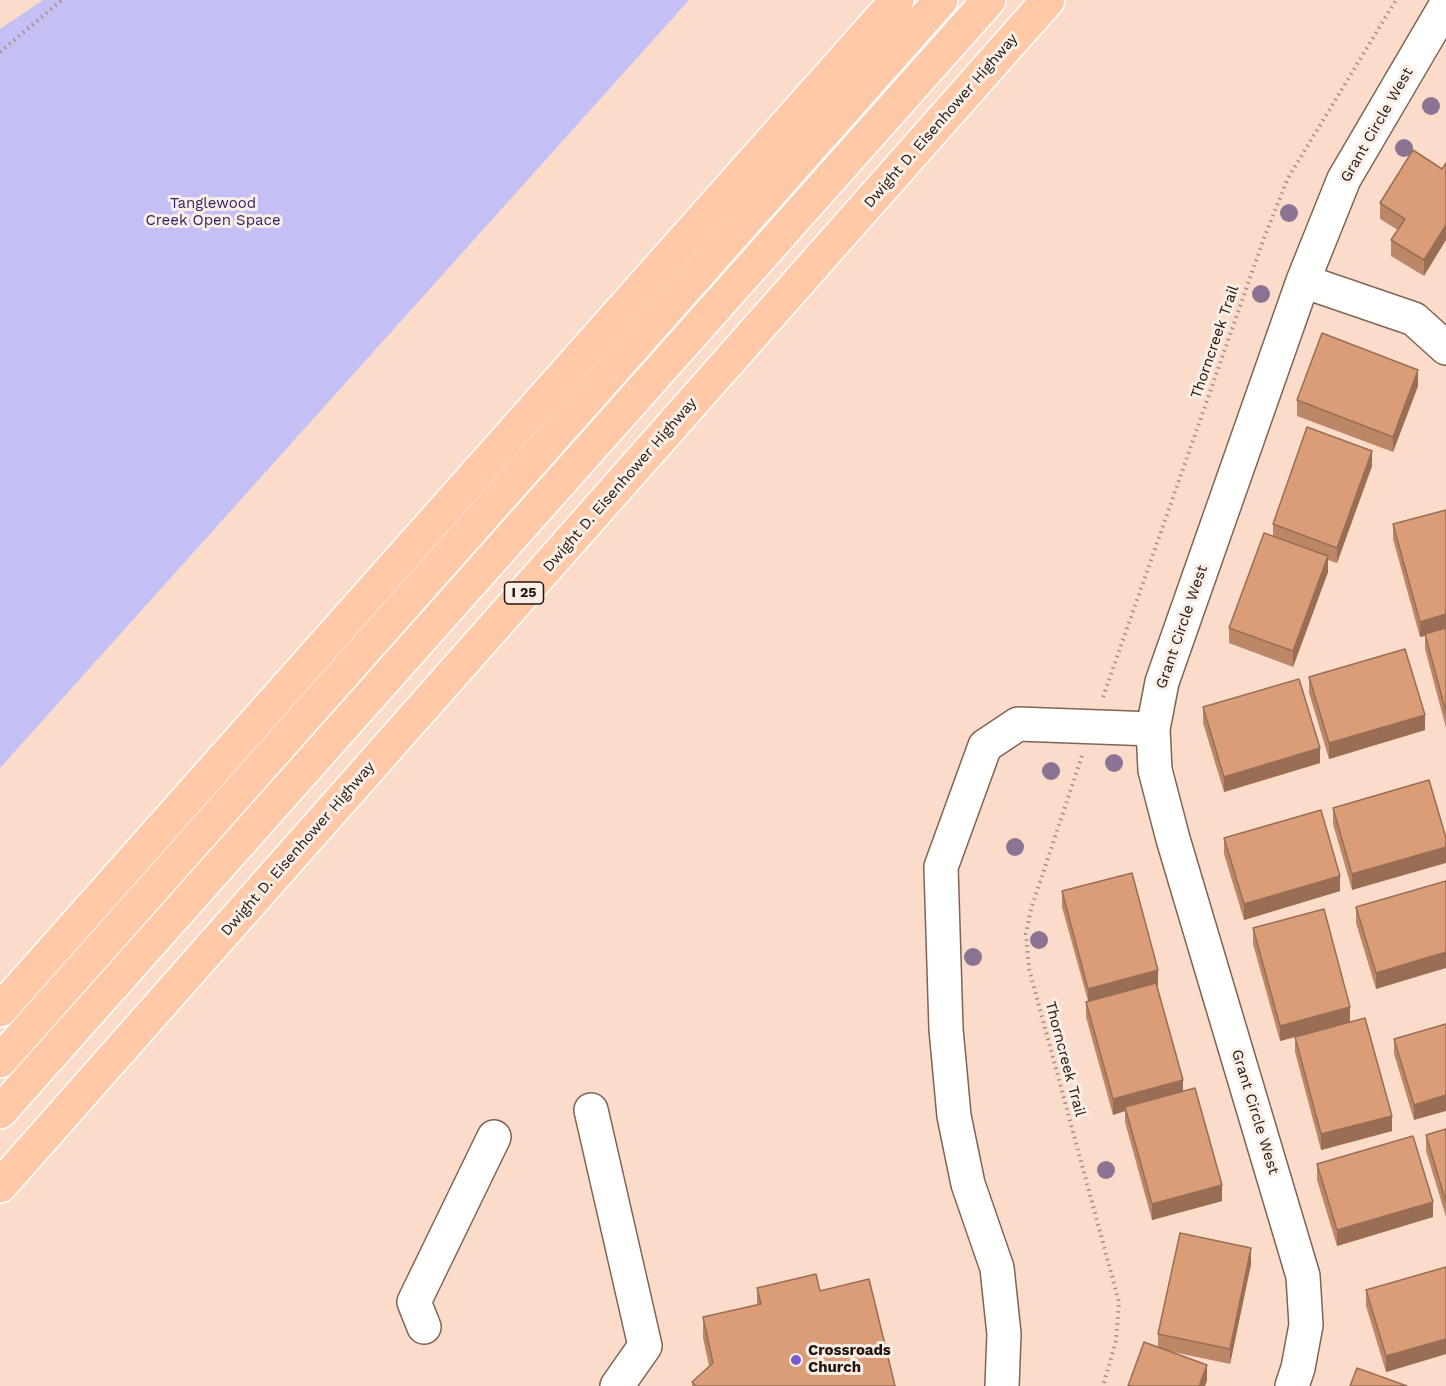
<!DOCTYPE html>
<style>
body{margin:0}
canvas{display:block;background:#fbdcca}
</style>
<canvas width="1446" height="1386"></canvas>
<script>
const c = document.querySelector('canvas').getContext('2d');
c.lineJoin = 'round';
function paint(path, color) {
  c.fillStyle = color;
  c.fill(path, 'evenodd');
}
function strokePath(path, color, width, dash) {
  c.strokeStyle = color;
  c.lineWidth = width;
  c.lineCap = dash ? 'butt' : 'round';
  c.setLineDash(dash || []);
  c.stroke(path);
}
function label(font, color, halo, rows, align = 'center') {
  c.font = font + ' "Work Sans",sans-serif';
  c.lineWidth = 6;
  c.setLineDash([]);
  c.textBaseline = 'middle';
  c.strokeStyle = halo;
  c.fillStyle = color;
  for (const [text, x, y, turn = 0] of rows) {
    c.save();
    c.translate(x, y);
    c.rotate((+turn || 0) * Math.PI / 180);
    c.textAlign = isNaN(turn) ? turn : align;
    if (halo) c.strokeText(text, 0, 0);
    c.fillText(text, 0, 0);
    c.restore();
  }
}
paint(new Path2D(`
 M43,0H689L0,768V29Z`), '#c4bff4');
const minor = new Path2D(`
 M1303,281L1414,319L1446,348
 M591,1110L645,1346L617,1386
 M424,1327L414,1302L494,1137
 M1002,1386L1004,1334L997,1268L968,1184L954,1116L946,1029L941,867L985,746L1018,724L1153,729
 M1292,1386L1298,1368L1306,1325L1303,1276L1173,839L1155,770L1153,729L1162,682L1303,281L1344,179L1446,5`);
const highway = new Path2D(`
 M0,1010L897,0
 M0,1061L941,0
 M0,1112L989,0
 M0,1186L1048,0`);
strokePath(minor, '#7f6454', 36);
strokePath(highway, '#fff', 36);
strokePath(new Path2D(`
 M0,52L62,0
 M1103,697L1264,238L1288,178L1396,0
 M1082,756L1031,909L1026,934L1029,969L1119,1302L1116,1341L1103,1386`), '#a58e81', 4, [1.5, 4.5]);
strokePath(minor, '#fff', 33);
strokePath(highway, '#ffc8a7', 33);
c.fillStyle = '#8b7493';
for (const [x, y] of [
 [1431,106],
 [1404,148],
 [1289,213],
 [1261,294],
 [1114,763],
 [1051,771],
 [1015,847],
 [1039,940],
 [973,957],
 [1106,1170]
]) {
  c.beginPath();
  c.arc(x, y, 9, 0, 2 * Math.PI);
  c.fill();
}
paint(new Path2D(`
 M1442,169L1424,276L1391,256V240L1398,230L1380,219V203Z
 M1418,386L1393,452L1297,416V400Z
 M1372,466L1337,563L1328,560V572L1293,667L1229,643V628L1273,536V524Z
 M1446,510V728L1425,649V636L1420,637L1393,539V524Z
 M1309,677L1425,730L1329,759L1309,693Z
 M1203,707L1320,763L1224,792L1203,723Z
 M1429,780L1352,890L1333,824V808Z
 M1224,838L1340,891L1244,920L1224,854Z
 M1446,881L1376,989L1356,923V907Z
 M1062,891L1158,986H1157L1183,1092L1222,1201L1152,1220L1125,1122V1111L1113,1115L1086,1017V1002L1088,1001L1062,907Z
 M1253,928L1350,1022L1392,1131L1321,1150L1295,1052V1037L1280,1041L1253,944Z
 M1446,1024L1414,1120L1394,1054V1039Z
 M1446,1129V1217L1426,1151V1135Z
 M1317,1164L1433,1217L1337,1246L1317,1180Z
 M1251,1264L1230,1364L1173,1352L1207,1380L1205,1386H1128L1158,1347V1334Z
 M1446,1267V1354L1386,1372L1366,1306V1290Z
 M757,1288L820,1291L895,1386H692V1382L709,1366L703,1338V1317L757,1305Z`), '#bb8767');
paint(new Path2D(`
 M1446,225V240L1424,276V260Z
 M1418,370V386L1393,452V437Z
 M1372,451V466L1337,563V548Z
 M1328,556V572L1293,667V651Z
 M1446,614V630L1420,637V622Z
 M1425,715V730L1329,759V743Z
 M1320,748V763L1224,792V777Z
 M1446,847V863L1352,890V874Z
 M1340,876V891L1244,920V904Z
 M1446,952V968L1376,989V973Z
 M1158,970V986L1088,1004V989Z
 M1350,1007V1022L1280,1041V1026Z
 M1183,1080V1096L1125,1107V1111L1113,1115V1099Z
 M1446,1095V1111L1414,1120V1105Z
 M1392,1116V1131L1321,1150V1134Z
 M1222,1185V1201L1152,1220V1204Z
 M1433,1202V1217L1337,1246V1230Z
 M1251,1248V1264L1230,1364V1349Z
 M1446,1339V1354L1386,1372V1356Z
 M1207,1365V1380L1205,1386H1199Z`), '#996e54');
const building = new Path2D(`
 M1413,150L1442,169L1446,163V225L1424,260L1391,240L1405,219L1380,203Z
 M1322,333L1418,370L1393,437L1297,400Z
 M1307,427L1372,451L1337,548L1273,524Z
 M1446,510V614L1420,622L1393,524Z
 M1264,533L1328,556L1293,651L1229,628Z
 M1446,628V712L1425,634Z
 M1405,649L1425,715L1329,743L1309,677Z
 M1299,679L1320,748L1224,777L1203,707Z
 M1429,780L1446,838V847L1352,874L1333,808Z
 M1321,810L1340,876L1244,904L1224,838Z
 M1132,873L1158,970L1088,989L1062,891Z
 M1446,881V952L1376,973L1356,907Z
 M1324,909L1350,1007L1280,1026L1253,928Z
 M1156,983L1183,1080L1113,1099L1086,1002Z
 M1365,1018L1392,1116L1321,1134L1295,1037Z
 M1446,1024V1095L1414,1105L1394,1039Z
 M1195,1088L1222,1185L1152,1204L1125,1107Z
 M1446,1129V1202L1426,1135Z
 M1413,1136L1433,1202L1337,1230L1317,1164Z
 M1180,1233L1251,1248L1230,1349L1158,1334Z
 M1446,1267V1339L1386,1356L1366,1290Z
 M816,1274L820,1291L869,1279L895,1386H696L692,1382L713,1363L703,1317L761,1304L757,1288Z
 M1144,1342L1207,1365L1199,1386H1128Z
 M1357,1368L1407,1386H1350Z`);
paint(building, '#da9d78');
strokePath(building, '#996e54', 1.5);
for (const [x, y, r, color] of [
 [796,1360,6,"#745ad4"]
]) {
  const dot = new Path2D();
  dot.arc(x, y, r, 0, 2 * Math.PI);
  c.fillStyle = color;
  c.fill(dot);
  strokePath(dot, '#faeee6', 2);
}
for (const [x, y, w] of [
 [524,593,39]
]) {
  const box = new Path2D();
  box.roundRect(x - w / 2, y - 11, w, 22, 4.5);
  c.fillStyle = '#faeee6';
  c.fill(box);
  strokePath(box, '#20150f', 1.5);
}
label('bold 14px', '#20150f', null, [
 ["I 25",524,593]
]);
label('15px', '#20150f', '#faeee6', [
 ["Dwight D. Eisenhower Highway",941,121,-49],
 ["Grant Circle West",1377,125,-60],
 ["Thorncreek Trail",1215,342,-71],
 ["Dwight D. Eisenhower Highway",620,485,-49],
 ["Grant Circle West",1182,627,-71],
 ["Dwight D. Eisenhower Highway",298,849,-49],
 ["Thorncreek Trail",1065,1059,75],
 ["Grant Circle West",1255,1112,73]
]);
label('15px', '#301e66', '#faeee6', [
 ["Tanglewood",213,204],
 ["Creek Open Space",213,221]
]);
label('bold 15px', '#20150f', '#faeee6', [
 ["Crossroads",808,1351],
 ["Church",808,1368]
], 'left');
</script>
